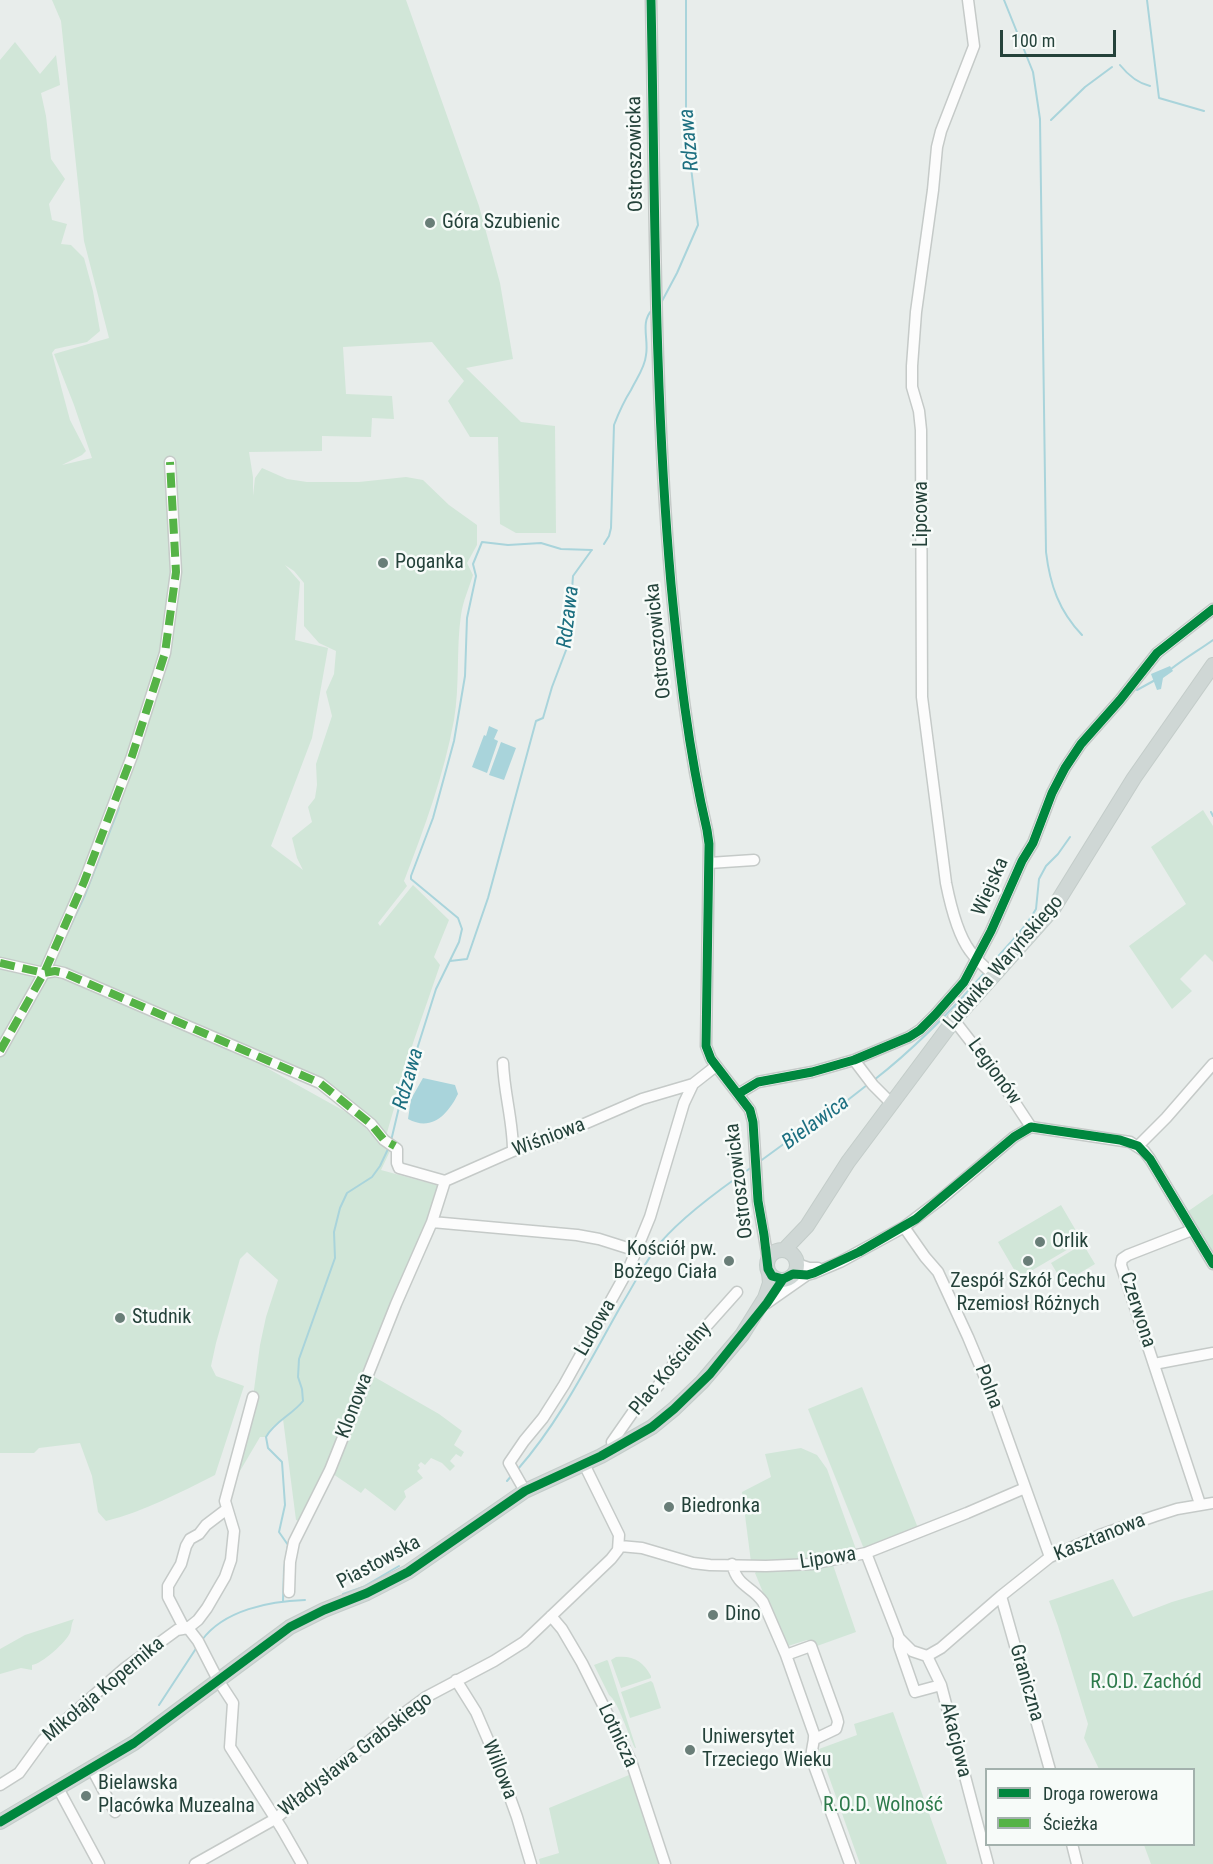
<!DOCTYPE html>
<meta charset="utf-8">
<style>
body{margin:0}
#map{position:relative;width:1213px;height:1864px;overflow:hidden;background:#e8edeb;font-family:"Roboto Condensed",sans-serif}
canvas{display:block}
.legend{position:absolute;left:985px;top:1768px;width:210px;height:78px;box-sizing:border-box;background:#f7fbf9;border:2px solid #a3b1ad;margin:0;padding:8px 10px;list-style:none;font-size:18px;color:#24423a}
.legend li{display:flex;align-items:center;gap:12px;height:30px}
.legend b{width:30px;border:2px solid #a3b1ad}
.scale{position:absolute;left:1000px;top:30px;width:116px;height:27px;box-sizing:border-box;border:3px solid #24423a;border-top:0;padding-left:8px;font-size:18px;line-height:21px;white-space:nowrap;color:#24423a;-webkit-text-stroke:4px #f7fbf9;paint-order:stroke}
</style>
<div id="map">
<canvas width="1213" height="1864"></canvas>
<ul class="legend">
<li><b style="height:8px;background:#00873e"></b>Droga rowerowa</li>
<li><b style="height:8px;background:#55b346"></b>Ścieżka</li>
</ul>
<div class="scale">100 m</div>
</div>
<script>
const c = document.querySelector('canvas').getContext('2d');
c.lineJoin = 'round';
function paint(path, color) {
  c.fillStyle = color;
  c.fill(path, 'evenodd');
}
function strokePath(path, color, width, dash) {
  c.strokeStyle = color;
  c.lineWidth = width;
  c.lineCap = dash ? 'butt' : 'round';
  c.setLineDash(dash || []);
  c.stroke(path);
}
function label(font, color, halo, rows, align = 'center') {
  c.font = font + ' "Roboto Condensed",sans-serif';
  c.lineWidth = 5;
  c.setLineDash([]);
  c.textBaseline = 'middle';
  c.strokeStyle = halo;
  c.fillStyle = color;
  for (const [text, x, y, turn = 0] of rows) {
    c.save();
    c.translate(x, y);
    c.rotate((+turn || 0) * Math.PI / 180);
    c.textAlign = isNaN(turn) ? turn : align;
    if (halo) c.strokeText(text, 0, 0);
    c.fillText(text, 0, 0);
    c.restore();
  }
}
paint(new Path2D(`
 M52,0H406L479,206L500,283L513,359L466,368L521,422L555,426L556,533H516L500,524L498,437H470L448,401L464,381L432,342L343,347L346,394L392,396L394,419L372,418L371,437L322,436V451L249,452L253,477V496L255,478L262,468L287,479L307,482H359L406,477L423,480L449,505L477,525V545L467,563L473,575C469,588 463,601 461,615C456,649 460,685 454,720C444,775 424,829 404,881L407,886L378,923L380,926L413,885L449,920L434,957L440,965L413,1043L386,1136L326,1088L271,1062L267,1068L355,1117L378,1141L389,1147L390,1151L381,1170L440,1186L410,1272L302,1522L296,1520L283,1419L272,1427L266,1437H260L227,1493L253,1397L260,1345L266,1317L278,1280L247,1252L240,1259L216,1343L211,1366L216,1376L244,1386L215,1475C179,1493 145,1511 106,1521L98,1512L92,1476L80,1443L39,1448L34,1453H0V60L15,42L40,74L56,55L60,85L41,93L46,116L51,159L65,179L49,204L52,220L67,224L61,244L71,245L84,258L93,291L100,331L87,342L55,349L52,353L70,420L86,451L82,455L62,465L92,458L74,405L54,354L109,338L84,241L61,21ZM285,565L294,571L304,583V626L319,643L336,651L334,674L326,692L332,716L316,764L317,785L315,798L308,807L312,822L292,838L297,858L303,870L271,846L312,738L328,648L295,640L300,582Z
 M1203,810L1213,826V962L1205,954L1180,979L1192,991L1172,1009L1129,946L1186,904L1151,847Z
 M1213,1194V1255L1187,1212Z
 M1061,1205L1082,1241L1019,1278L998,1242Z
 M1083,1244L1095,1264L1063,1283L1051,1263Z
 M371,1375L439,1414L462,1431L454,1445L464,1452L461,1457L456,1454L450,1461L455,1466L450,1471L442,1463L431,1458L425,1465L421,1462L418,1465L420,1468L417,1471L423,1478L404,1491L406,1497L395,1511L365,1488L361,1493L333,1474Z
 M862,1387L918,1528L864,1549L808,1409Z
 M801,1448L817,1455L827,1469L857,1552L815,1560L751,1562L742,1492L771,1477L765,1454Z
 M833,1565L856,1632L817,1646L807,1640L788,1646L784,1643L755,1573L757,1571Z
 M1113,1579L1133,1617L1172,1602L1213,1590V1864H1151L1144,1845L1194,1844V1770L1099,1769L1084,1738L1088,1724L1058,1626L1049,1601Z
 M74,1619C71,1624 72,1627 70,1633C66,1642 42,1664 32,1665V1670L21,1668L0,1674V1649L25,1635Z
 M616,1657C633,1655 643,1661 651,1676V1678L621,1688L611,1660Z
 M607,1660L608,1661L636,1748H635C629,1737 618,1701 609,1695L594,1665Z
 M651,1681L653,1683L661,1708L630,1718L621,1692Z
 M893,1712L947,1864H860L819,1749L857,1735L854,1724Z
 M629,1775L659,1864H540L539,1859L559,1853L549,1808Z`), '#d1e6d8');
paint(new Path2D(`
 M1170,666L1173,671L1163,678L1161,689L1157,690L1151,674Z
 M489,726L498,730L494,739L498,741L487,773L472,767L484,735L486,736Z
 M501,742L516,748L504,780L489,775Z
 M423,1078L455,1085L458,1094C448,1114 432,1132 408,1119L411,1099Z`), '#a9d4db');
strokePath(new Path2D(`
 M1004,0L1033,72L1040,119L1046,552C1050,585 1059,611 1082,635
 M1147,0L1159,98L1204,111
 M1120,65C1128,75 1137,83 1150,86
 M1051,120L1085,87L1112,67
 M661,303L677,273L698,225L689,151L686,110V0
 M604,544L609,536L611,528L614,425C619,412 624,401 631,390C636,379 645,368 646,355C649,340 640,322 652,310
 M1171,669C1185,658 1199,650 1213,640
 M1137,690L1157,679
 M1211,812L1213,816
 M63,942L85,895L119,808
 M450,961L467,959L488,898L536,721L543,718L552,687L568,645L573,576L591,551
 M990,965C1006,947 1024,930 1036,909L1039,879L1046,866L1058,854L1070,837
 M874,1080C914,1049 952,1010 986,971
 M391,1141L400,1103L436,989L459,942L462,929L458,918L411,879V876L433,818L454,741L465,676L467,618L476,576L473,564L482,542L508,545L541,543L561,549L592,550
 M759,1162L796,1135L821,1121L867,1085
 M518,1469C561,1420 590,1360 622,1304C635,1283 645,1261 661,1242C684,1215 723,1187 752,1167
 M507,1481L512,1475
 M343,1594L363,1587L399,1566
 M283,1601L284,1569L288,1545L279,1532L285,1505L282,1462L268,1448L266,1437C275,1421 292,1415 303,1401L302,1389L298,1377L299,1359L335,1258L334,1232L340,1208L347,1193L372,1177L380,1166L388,1149
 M202,1640C224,1610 270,1601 305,1600
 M159,1705L197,1647`), '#a9d4db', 2);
const minor = new Path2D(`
 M651,0C655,195 654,390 671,584C679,667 688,749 707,830L709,844L706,1046L711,1059L750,1110L753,1122L758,1201L768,1260
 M968,0L974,46L941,131L937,147L933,190L916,312L912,366V387L919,411L921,430L922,697L946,883C950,903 958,935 970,951C976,960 986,968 994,975
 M709,863L754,860
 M0,963L44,973L55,971L64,973L320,1083L371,1124L384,1140L397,1149V1163L399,1168L445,1181L513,1151L547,1140L642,1099L693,1084L716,1066
 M954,1020L996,1074L1031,1127
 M0,1051L44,973L84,882L132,756L165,653L176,572L170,462
 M854,1060L873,1085L891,1103
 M503,1063C504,1093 513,1121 513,1151
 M738,1094L758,1082L812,1072L854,1060L909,1037L920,1030L935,1015L964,982L991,931L1022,861L1033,843L1052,793L1065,768L1081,744L1120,700L1157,653L1213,609
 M1138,1146L1166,1118L1213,1064
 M432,1222L577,1235L599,1239L637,1251
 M904,1227L925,1257L938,1272L968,1337L991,1392L1050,1557
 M1192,1230L1128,1255L1122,1259L1121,1265L1200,1504
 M797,1264L809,1268H818
 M793,1274L807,1275L814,1273L840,1262L904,1227L941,1199L1014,1137L1031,1127L1130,1142L1144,1151L1150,1159L1213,1264
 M767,1303L807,1275
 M1154,1364L1213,1353
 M614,1449L612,1442L635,1409L658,1386L678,1358L737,1292
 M525,1491L509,1463L524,1441L543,1418L564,1385L629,1268L650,1217L684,1103L693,1084
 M227,1509L206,1525L199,1534L190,1539L186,1546L181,1564L168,1586V1597L183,1626L188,1628L198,1641L218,1680L233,1703L230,1747L282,1829L302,1864
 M620,1546L642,1548L693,1563L710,1565L766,1566L812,1564L866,1553L967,1513L1025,1488
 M866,1553L899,1638L912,1651L927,1656L941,1648L1001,1596L1050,1557L1100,1535L1155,1516L1177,1509L1213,1503
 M732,1564C738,1588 751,1585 763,1602L786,1655L814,1734C815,1743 810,1750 812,1760L850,1864
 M289,1592L290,1562L294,1542L330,1470L396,1304L432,1222L445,1181
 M1001,1596L1050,1770
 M551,1616L562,1629L582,1663L631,1761L665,1864
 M899,1639V1646L915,1692L941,1685
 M786,1655L811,1646L837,1718L838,1722L836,1729L815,1739
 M927,1656L941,1685L988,1864
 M456,1680L476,1712L495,1756L517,1817L531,1864
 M92,1769L115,1812
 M0,1785L19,1773L43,1740L125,1668L177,1630L188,1628L198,1620L207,1608L225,1577L231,1560L234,1531L225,1501L253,1397
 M58,1788L99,1864
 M1072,1844L1077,1864
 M195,1864L275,1819L391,1723L426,1697L494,1661L524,1642L611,1559L618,1550L619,1535L584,1464`);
const major = new Path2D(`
 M784,1250L807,1226L848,1162L954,1020L1053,909L1134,778L1213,665
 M767 1265a15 15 0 1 1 30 0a15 15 0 1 1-30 0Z
 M0,1822L134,1743L290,1627L324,1610L367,1593L408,1572L525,1491L601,1456L652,1427L674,1409L702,1382L742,1335L765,1298L770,1283L769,1273`);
strokePath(minor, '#c5cac8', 13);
strokePath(major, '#c3ccc9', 16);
strokePath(minor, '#fcfcfc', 10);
strokePath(major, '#cfd7d5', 14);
strokePath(new Path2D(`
 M0,963L44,973L55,971L64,973L320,1083L371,1124L384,1140L395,1146
 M0,1051L44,973L84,882L132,756L165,653L176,572L170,462`), '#55b346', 8, [15, 8]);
strokePath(new Path2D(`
 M651,0C655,195 654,390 671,584C679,667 688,749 707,830L709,844L706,1046L711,1059L750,1110L753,1122L758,1201L764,1235L768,1269L772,1276L783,1279L793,1274L807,1275L814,1273L859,1252L916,1219L1014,1137L1031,1127L1120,1140L1138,1146L1150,1159L1213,1264
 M738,1094L758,1082L812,1072L854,1060L909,1037L920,1030L935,1015L964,982L991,931L1022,861L1033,843L1052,793L1065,768L1081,744L1120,700L1157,653L1213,609
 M0,1822L134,1743L290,1627L324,1610L367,1593L408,1572L525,1491L601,1456L652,1427L674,1409L710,1374L767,1303L783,1279`), '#00873e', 9);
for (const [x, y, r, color] of [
 [430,223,6,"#697e78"],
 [383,563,6,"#697e78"],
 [1040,1242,6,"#697e78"],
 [729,1261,6,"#697e78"],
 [1028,1261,6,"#697e78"],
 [120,1318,6,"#697e78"],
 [669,1507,6,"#697e78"],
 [713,1615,6,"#697e78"],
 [690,1750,6,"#697e78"],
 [86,1796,6,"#697e78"]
]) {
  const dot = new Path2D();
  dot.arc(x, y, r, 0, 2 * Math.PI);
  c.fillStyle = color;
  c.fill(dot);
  strokePath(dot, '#f7fbf9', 2);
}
label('20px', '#24423a', '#f7fbf9', [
 ["Ostroszowicka",636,154,-91],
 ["Lipcowa",922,514,-90],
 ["Ostroszowicka",659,641,-96],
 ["Wiejska",991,887,-66],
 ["Ludwika Waryńskiego",1004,963,-49],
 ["Legionów",994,1072,54],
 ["Wiśniowa",549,1138,-21],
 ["Ostroszowicka",740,1181,-97],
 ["Czerwona",1137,1310,72],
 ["Ludowa",596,1328,-60],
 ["Plac Kościelny",671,1369,-50],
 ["Polna",988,1387,69],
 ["Klonowa",355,1406,-69],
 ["Kasztanowa",1100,1538,-22],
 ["Lipowa",828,1559,-9],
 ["Piastowska",379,1563,-28],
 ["Graniczna",1026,1683,74],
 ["Mikołaja Kopernika",104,1690,-40],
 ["Lotnicza",617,1736,65],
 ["Akacjowa",955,1740,76],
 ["Władysława Grabskiego",356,1755,-38],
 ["Willowa",499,1770,68]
]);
label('20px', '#24423a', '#f7fbf9', [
 ["Góra Szubienic",442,223],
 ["Poganka",395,563],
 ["Orlik",1052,1242],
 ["Kościół pw.",717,1250,"right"],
 ["Bożego Ciała",717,1273,"right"],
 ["Zespół Szkół Cechu",1028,1282,"center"],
 ["Rzemiosł Różnych",1028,1305,"center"],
 ["Studnik",132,1318],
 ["Biedronka",681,1507],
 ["Dino",725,1615],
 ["Uniwersytet",702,1738],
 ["Trzeciego Wieku",702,1761],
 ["Bielawska",98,1784],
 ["Placówka Muzealna",98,1807]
], 'left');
label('20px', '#2d7a4b', '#f7fbf9', [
 ["R.O.D. Zachód",1146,1683],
 ["R.O.D. Wolność",883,1806]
]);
label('italic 21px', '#1c6f80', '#f7fbf9', [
 ["Rdzawa",690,140,-95],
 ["Rdzawa",569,617,-83],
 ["Rdzawa",409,1079,-74],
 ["Bielawica",816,1123,-36]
]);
</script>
